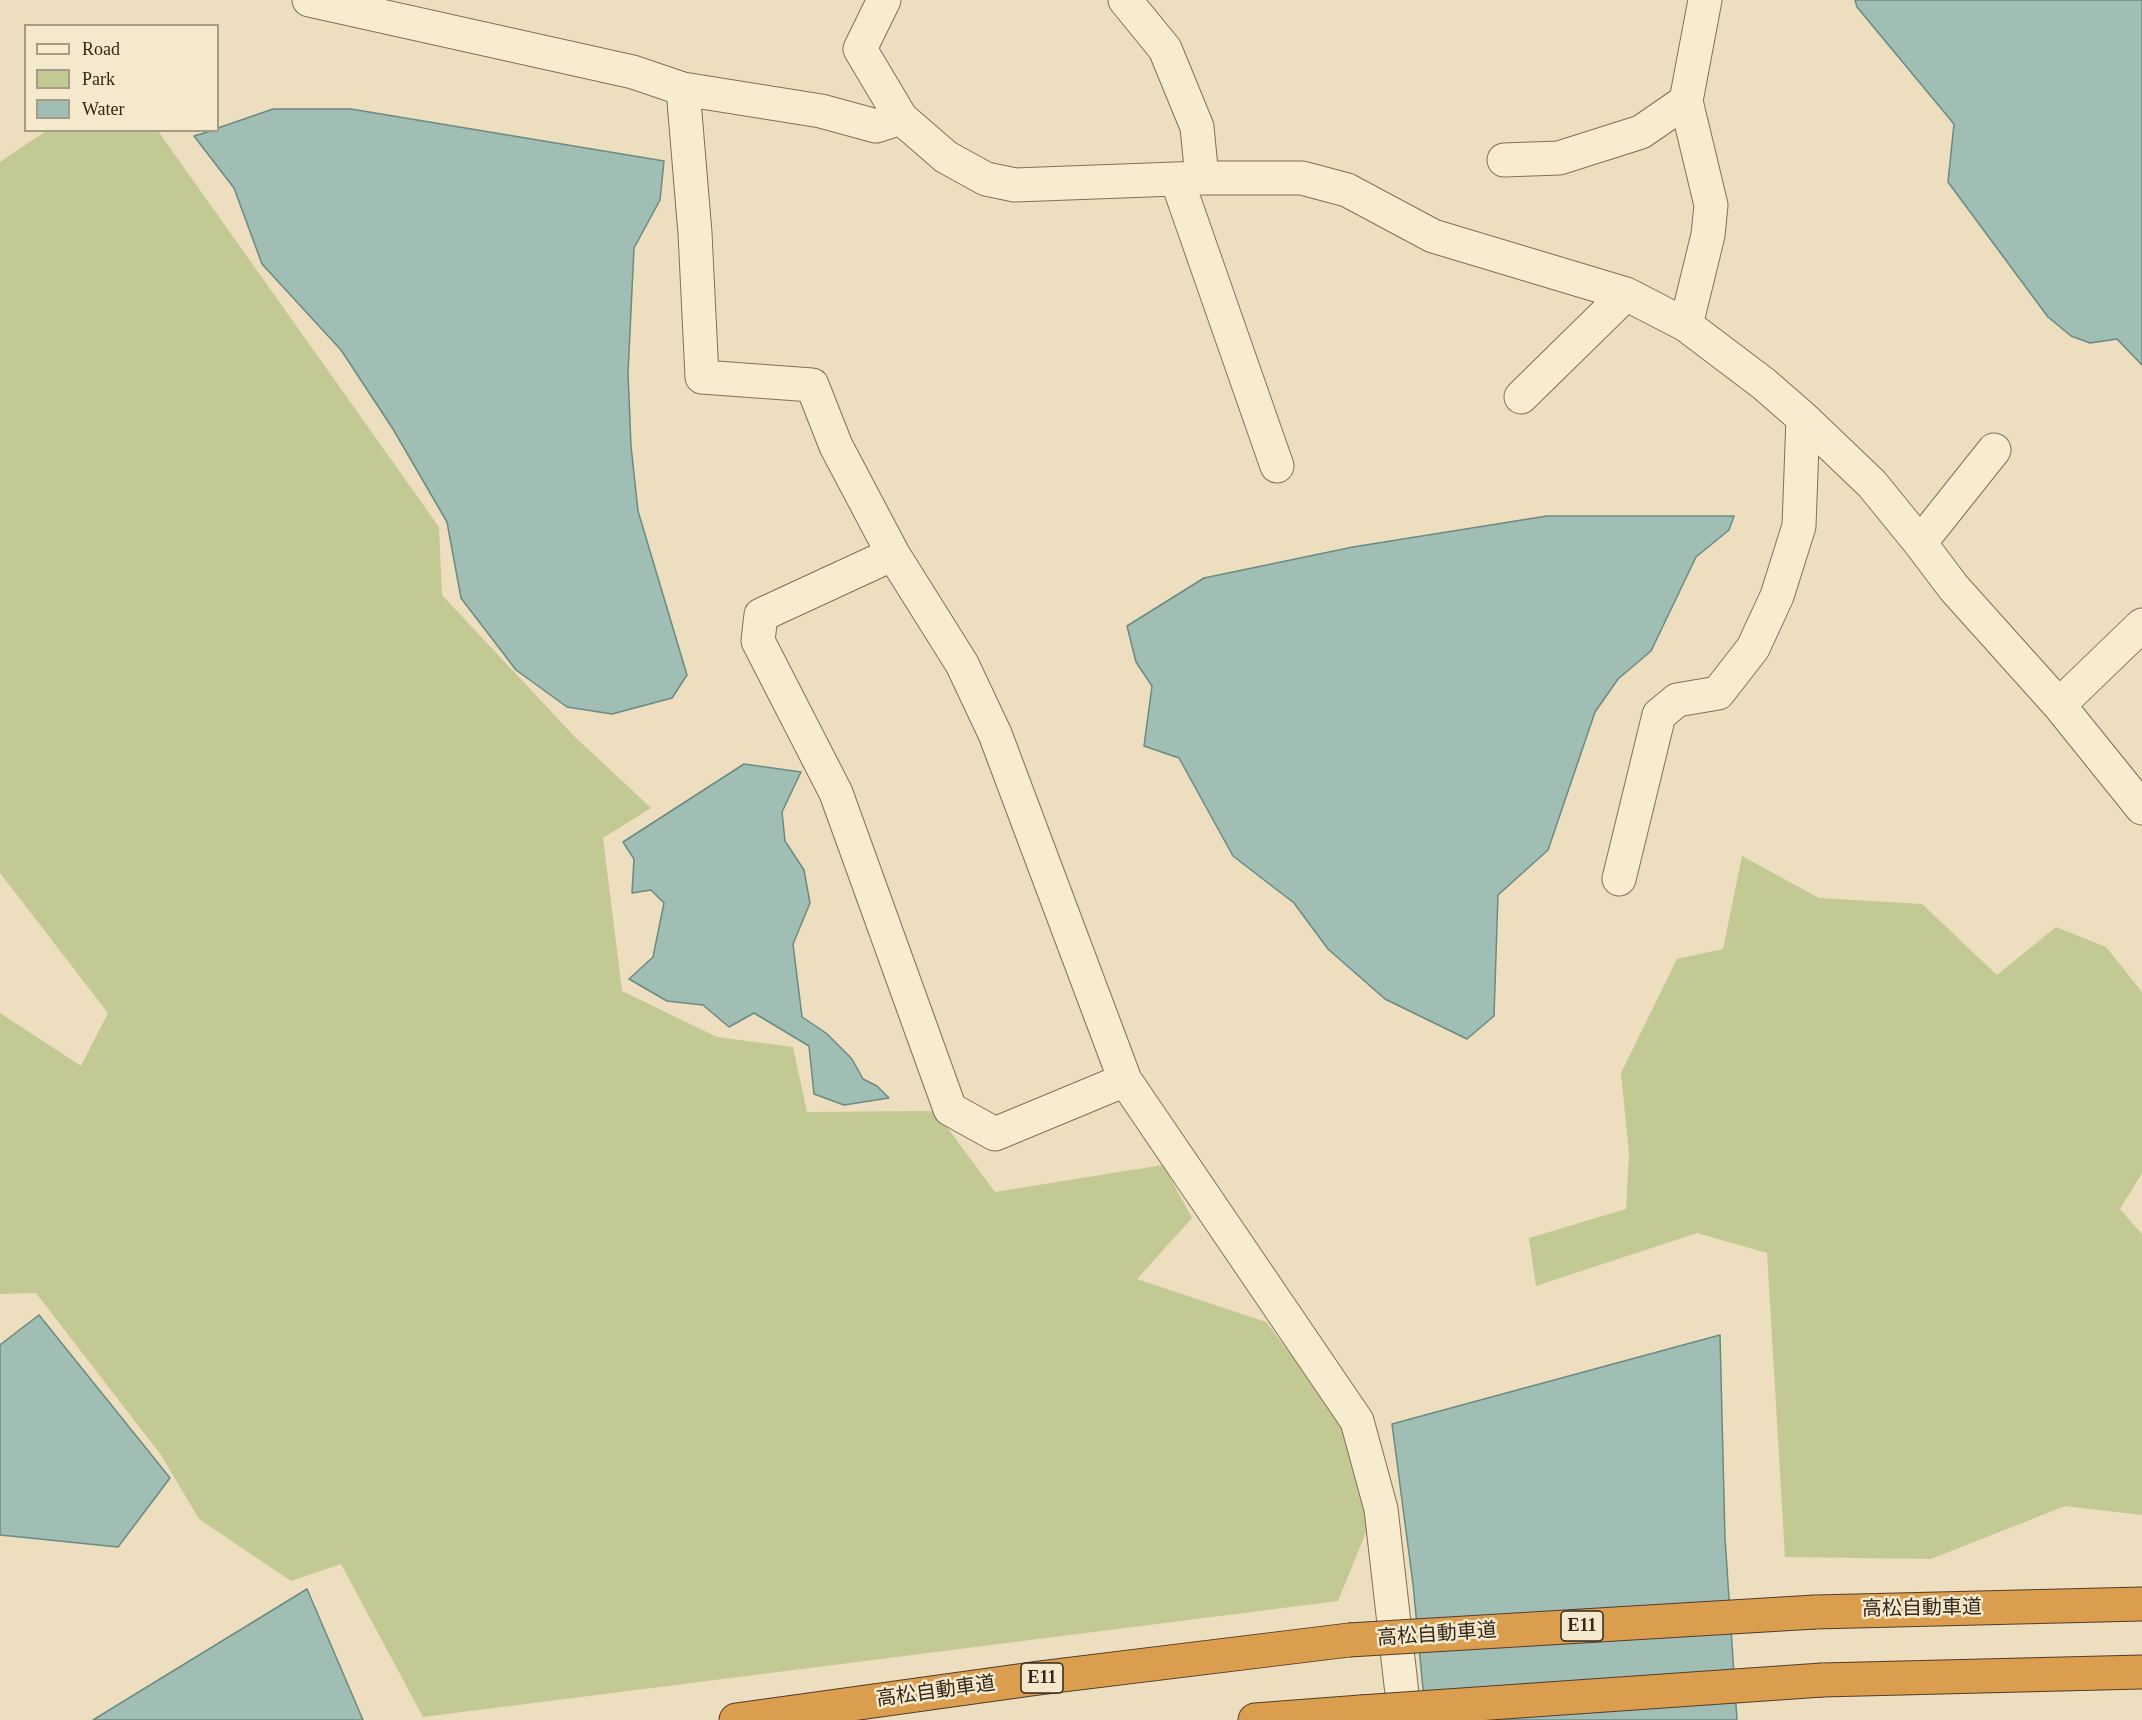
<!DOCTYPE html>
<meta charset="utf-8">
<style>
body{margin:0}
#map{position:relative;width:2142px;height:1720px;overflow:hidden;background:#ecdebe;font-family:"Times New Roman",serif}
canvas{display:block}
.legend{position:absolute;left:24px;top:24px;width:195px;height:108px;box-sizing:border-box;background:#f4e9cd;border:2px solid #a79b86;margin:0;padding:8px 10px;list-style:none;font-size:18px;color:#33271b}
.legend li{display:flex;align-items:center;gap:12px;height:30px}
.legend b{width:30px;border:2px solid #a79b86}
</style>
<div id="map">
<canvas width="2142" height="1720"></canvas>
<ul class="legend">
<li><b style="height:8px;background:#f8ecd0"></b>Road</li>
<li><b style="height:16px;background:#c3c992"></b>Park</li>
<li><b style="height:16px;background:#a1beb5"></b>Water</li>
</ul>
</div>
<script>
const c = document.querySelector('canvas').getContext('2d');
c.lineJoin = 'round';
function paint(path, color) {
  c.fillStyle = color;
  c.fill(path, 'evenodd');
}
function strokePath(path, color, width, dash) {
  c.strokeStyle = color;
  c.lineWidth = width;
  c.lineCap = dash ? 'butt' : 'round';
  c.setLineDash(dash || []);
  c.stroke(path);
}
function label(font, color, halo, rows, align = 'center') {
  c.font = font + ' "Times New Roman","Noto Sans JP",serif';
  c.lineWidth = 5;
  c.setLineDash([]);
  c.textBaseline = 'middle';
  c.strokeStyle = halo;
  c.fillStyle = color;
  for (const [text, x, y, turn = 0] of rows) {
    c.save();
    c.translate(x, y);
    c.rotate((+turn || 0) * Math.PI / 180);
    c.textAlign = isNaN(turn) ? turn : align;
    if (halo) c.strokeText(text, 0, 0);
    c.fillText(text, 0, 0);
    c.restore();
  }
}
paint(new Path2D(`
 M46,131H158L439,527L442,595L574,736L651,808L603,838L622,991L717,1037L793,1047L807,1112L935,1111L995,1192L1163,1165L1192,1218L1137,1279L1266,1322L1344,1425L1369,1525L1338,1601L423,1717L341,1564L291,1581L199,1519L161,1455L36,1293L0,1294V1013L81,1066L108,1013L0,873V162Z
 M1742,856L1819,898L1922,904L1997,975L2056,927L2106,947L2142,992V1173L2120,1209L2142,1234V1515L2065,1506L1931,1559L1785,1557L1767,1253L1697,1233L1536,1286L1529,1238L1626,1209L1629,1153L1621,1073L1677,959L1723,949Z`), '#c3c992');
const water = new Path2D(`
 M1855,0H2142V365L2117,339L2090,343L2071,336L2048,317L1948,182L1954,124L1857,7Z
 M273,109H351L664,161L660,200L634,248L628,373L631,446L638,511L687,675L672,698L612,714L567,707L516,670L461,598L447,522L393,429L341,350L262,264L234,188L194,136L211,131L218,130V128Z
 M1547,516H1734L1729,530L1696,557L1651,651L1618,679L1595,712L1548,850L1498,895L1494,1016L1467,1039L1385,999L1328,949L1294,903L1233,856L1179,758L1144,746L1152,686L1136,662L1127,626L1204,578L1353,547Z
 M744,764L801,772L782,812L785,841L804,870L810,903L793,944L802,1017L826,1033L852,1059L863,1079L877,1086L889,1098L844,1105L814,1094L809,1046L754,1013L729,1027L703,1005L667,1001L629,979L653,957L664,903L651,890L632,893L634,859L623,842Z
 M39,1315L170,1478L118,1547L0,1535V1345Z
 M1720,1335L1725,1538L1737,1720H1426L1413,1584L1392,1424Z
 M307,1589L363,1720H93Z`);
paint(water, '#a1beb5');
strokePath(water, '#698b82', 1.5);
const minor = new Path2D(`
 M309,0L633,72L683,89L821,111L876,126L901,118L946,157L986,179L1015,185L1202,178H1302L1347,190L1433,236L1626,294L1686,325L1764,384L1803,418L1872,484L1920,543L1954,588L2059,705L2142,808
 M884,0L860,49L901,118
 M1125,0L1165,49L1197,127L1202,178
 M683,89L695,233L702,377L812,385L836,446L893,554L962,664L995,734L1125,1080L1357,1421L1381,1509L1405,1720
 M1504,160L1559,158L1641,132L1686,101
 M1177,180L1277,466
 M1686,325L1708,235L1711,205L1686,101L1705,0
 M1521,397L1626,294
 M1920,543L1994,450
 M893,554L761,615L758,641L836,793L950,1109L995,1134L1125,1080
 M2059,705L2142,625
 M1619,879L1659,715L1677,700L1718,693L1753,648L1777,596L1799,526L1803,418`);
const motorway = new Path2D(`
 M1815,1612L2142,1604
 M1822,1680L2142,1672
 M736,1720L1039,1678L1349,1640
 M1255,1720L1361,1712`);
strokePath(minor, '#846f57', 35);
strokePath(motorway, '#513d2c', 35);
strokePath(minor, '#f8ecd0', 33);
strokePath(motorway, '#db9d4e', 33);
const motorwayBridge = new Path2D(`
 M1349,1640L1815,1612
 M1361,1712L1822,1680`);
strokePath(motorwayBridge, '#513d2c', 35, []);
strokePath(motorwayBridge, '#db9d4e', 33);
for (const [x, y, w] of [
 [1582,1626,42],
 [1042,1678,42]
]) {
  const box = new Path2D();
  box.roundRect(x - w / 2, y - 15, w, 30, 4.5);
  c.fillStyle = '#f4e9cd';
  c.fill(box);
  strokePath(box, '#33271b', 1.5);
}
label('bold 18px', '#33271b', null, [
 ["E11",1582,1626],
 ["E11",1042,1678]
]);
label('20px', '#33271b', '#f4e9cd', [
 ["高松自動車道",1922,1609,-1],
 ["高松自動車道",1437,1635,-4],
 ["高松自動車道",936,1692,-8]
]);
</script>
